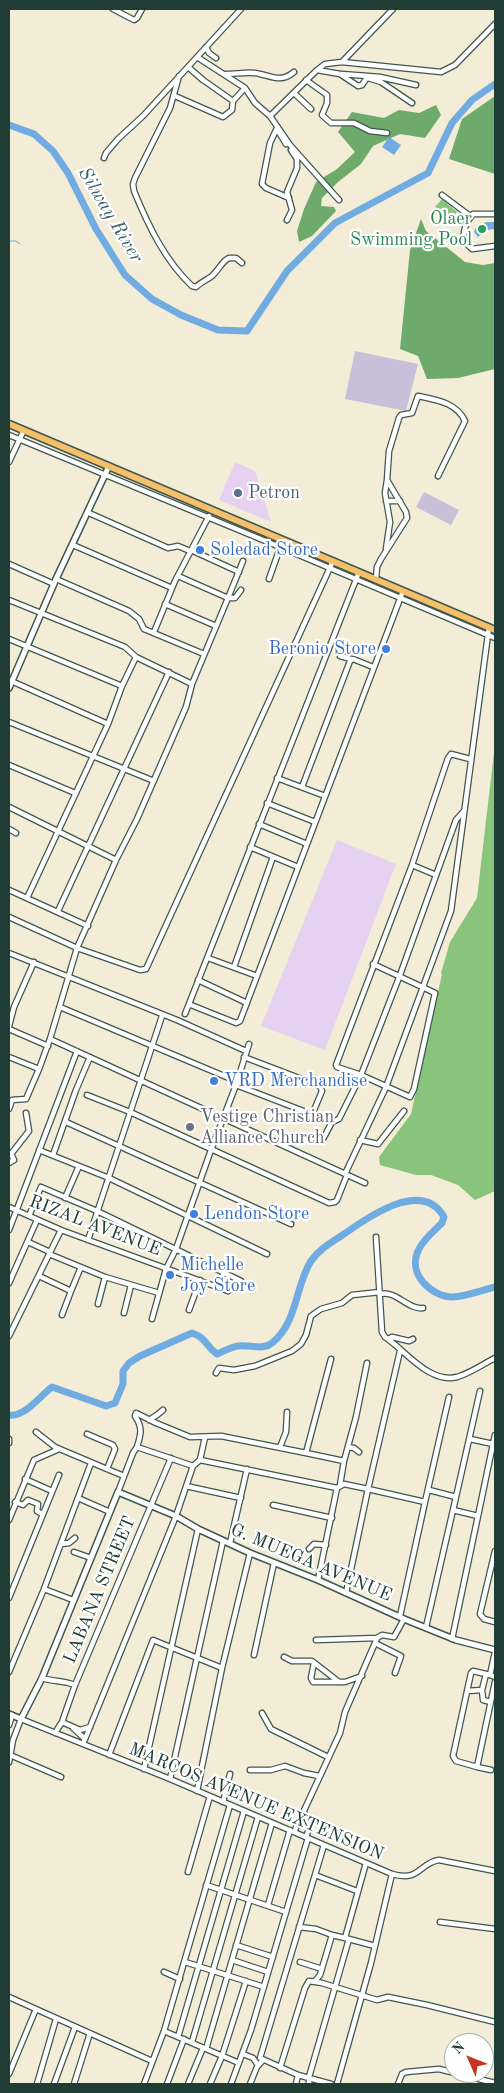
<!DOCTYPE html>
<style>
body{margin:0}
#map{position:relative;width:504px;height:2093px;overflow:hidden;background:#f3edd8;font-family:"Old Standard TT",serif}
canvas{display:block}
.frame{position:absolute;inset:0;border:10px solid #1f3d34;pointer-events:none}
.north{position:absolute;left:444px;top:2033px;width:50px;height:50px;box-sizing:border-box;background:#fff;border:1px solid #a5b1ae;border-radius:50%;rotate:314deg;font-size:14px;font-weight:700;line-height:20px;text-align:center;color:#1f3d34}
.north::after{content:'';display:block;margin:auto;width:18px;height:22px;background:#c8321e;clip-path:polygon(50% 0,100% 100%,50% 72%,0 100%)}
</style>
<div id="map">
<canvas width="504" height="2093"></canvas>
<div class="frame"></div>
<div class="north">N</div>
</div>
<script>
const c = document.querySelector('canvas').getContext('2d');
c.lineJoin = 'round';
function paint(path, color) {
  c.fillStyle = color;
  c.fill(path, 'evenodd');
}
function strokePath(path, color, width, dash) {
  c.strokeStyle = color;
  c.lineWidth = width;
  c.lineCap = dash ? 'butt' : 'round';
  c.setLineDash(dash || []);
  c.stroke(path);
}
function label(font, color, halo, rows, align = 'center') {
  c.font = font + ' "Old Standard TT",serif';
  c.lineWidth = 4.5;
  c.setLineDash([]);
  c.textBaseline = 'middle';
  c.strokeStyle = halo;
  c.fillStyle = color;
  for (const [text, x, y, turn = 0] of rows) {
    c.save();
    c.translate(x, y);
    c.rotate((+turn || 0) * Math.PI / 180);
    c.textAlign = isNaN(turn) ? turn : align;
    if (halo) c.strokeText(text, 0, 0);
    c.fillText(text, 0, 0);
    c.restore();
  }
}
paint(new Path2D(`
 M235,462L255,471L271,522L219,500Z
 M337,840L396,864L325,1050L261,1026Z`), '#e6d2f0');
paint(new Path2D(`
 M355,351L418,364L406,411L345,399Z
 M424,492L459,510L451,525L416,507Z`), '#c8bfd8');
paint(new Path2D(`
 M442,199L457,212L451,220L435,207Z
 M495,744V1191L475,1200L458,1185L431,1175H416L380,1165L379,1157L411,1114L442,974L441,973L450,942L477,898Z`), '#88c47b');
paint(new Path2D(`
 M495,96V174L449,159L462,119Z
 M436,105L441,115L425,138L400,134L373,146L361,164L338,182L322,198L321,206L334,207L336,211L312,236L299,242L297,231L304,209L316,182L337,169L355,152L338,132L352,112L384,118L399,110L419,113Z
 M421,219L426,231L465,262L483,265L495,263V369L458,378L427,379L418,356L400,349L410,250Z`), '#6eaa6b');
paint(new Path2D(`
 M389,137L401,145L394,155L382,147Z
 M486,222H495V229L486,230L478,237L474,232L475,229Z`), '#70ace1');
strokePath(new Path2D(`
 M9,241H16L20,244`), '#70ace1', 1);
strokePath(new Path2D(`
 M9,125L34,134L53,151L68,173L96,229L125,275L152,299L181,315L218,330L247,331L287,271L335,223L428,173L452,123L472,100L495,84
 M9,1415C25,1417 40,1396 52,1387L106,1406L115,1403L123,1384V1371L129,1363L140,1356L192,1333C208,1339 205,1346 217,1354C224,1351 231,1347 238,1346C250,1344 262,1351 272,1343C298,1322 295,1286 311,1261C319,1249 332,1242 344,1234C367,1218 422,1178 444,1217L442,1223C434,1231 424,1239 419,1249C406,1273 431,1297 453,1297C467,1296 482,1290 495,1287`), '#70ace1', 7);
const minor = new Path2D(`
 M113,9L134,20L137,18L142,9
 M206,47L209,53L216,58
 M197,57L245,88L255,103L270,116L290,145L339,200
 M342,62L393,9
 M188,67L203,80L233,101L245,88
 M317,70L325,64L342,62L441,72L455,65L495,24
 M226,74C235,74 246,72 255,73C270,75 280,84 294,72
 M341,74L368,76
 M179,76L170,108L135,178L133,184L134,191C148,225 165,261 192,286L196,287C201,282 207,280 212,276C219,270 221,262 229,258H236L242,263
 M368,78L381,82L412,103
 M306,80L327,95V103L322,115L331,123H354L370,131L387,133
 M294,93L311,109
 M175,96L223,117L232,110L233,101
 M270,116L317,70L340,74L358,86L362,85L368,76L380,77L416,85
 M277,128L270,143L262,184L266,188L289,198
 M277,129L286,144
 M104,158L106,153L118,139L143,116L241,9
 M442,195L470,216
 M495,214H473C466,222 462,232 465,242L472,249L495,246
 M287,220L292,210L287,192L297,168V159L291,150
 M9,435L280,547L495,638
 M9,462L24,430
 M386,501H400
 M89,513L168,548L178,546L190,551
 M73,545L172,588
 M386,549L390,522L385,493L387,480
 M191,550L239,572
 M9,564L54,584
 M359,572L189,1004L191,1005L236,1023L240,1021L403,591
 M178,576L228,598L243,561
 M56,579L129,611L139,619L144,629L204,654
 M269,579L281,545
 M376,579L377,567L381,559L407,518L406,512L387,480L389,451L399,418L401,415L412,413L418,396C436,400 456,402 465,421L438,476
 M9,600L125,647L136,657L192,684
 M165,604L216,626
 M154,632L175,581L209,516
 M9,639L122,686
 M340,656L351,659
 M9,680L108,724
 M9,722L154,781
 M9,765L75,793
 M277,778L325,796
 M302,787L350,661L353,659L373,667
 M267,803L315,822
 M9,807L116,860
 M259,824L307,844
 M9,829L16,833
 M250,847L298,867
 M412,865L436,875
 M9,890L88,926
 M27,898L108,724L122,686L136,657
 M58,911L169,672
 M9,917L77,948L140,970L146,969L333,561
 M9,953L177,1020L246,1051
 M208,958L257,976
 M373,964L435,993L414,1089L410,1097L361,1075L337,1067L336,1065L412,865L448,758L451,754L470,759
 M234,967L273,857
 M198,980L247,1003
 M60,1007L236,1081
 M185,1014L189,1004
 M9,1026L14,1007L34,962
 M9,1029L48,1046
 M50,1039L365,1183
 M9,1057L39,1069
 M244,1057L320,1086L322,1091L312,1115
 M236,1085L332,1122L339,1119L361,1075L400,975L456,820L463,812
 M87,1095L130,1112L329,1203L335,1202L337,1200L347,1175
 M9,1109L12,1100L26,1099L39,1069L50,1039L77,948L116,860L137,819L186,707L192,684L228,598H235L241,590
 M66,1122L291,1224
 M323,1139L332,1122
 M360,1140L378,1144L404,1111
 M39,1150L109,1178L267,1254
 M53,1155L76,1090L90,1057
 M9,1163L14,1160L11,1154L29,1131L26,1113
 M345,1174L386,1087L451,911L489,627
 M65,1198L79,1166
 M9,1207L61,1230L228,1291
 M29,1216L41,1187L97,1211L241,1281
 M9,1230L77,1051
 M376,1237L382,1332L385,1337C405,1350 429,1384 457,1377C471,1373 483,1364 495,1358
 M88,1240L162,1016
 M28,1242L50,1252
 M49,1254L105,1277L159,1293
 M39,1276L71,1291L81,1267
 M9,1283L37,1220
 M216,1287L224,1273
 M380,1294C396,1290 408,1310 423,1308
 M98,1304L105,1277
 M189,1310L200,1280
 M124,1313L131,1285
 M62,1315L71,1291
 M152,1319L166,1269L176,1249L211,1150L236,1085L249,1044
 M9,1336L61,1230
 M388,1339L392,1337L409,1341L413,1339
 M400,1351L368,1489L425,1502L400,1616
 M216,1373L219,1368L234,1370L255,1366L292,1351L301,1344L306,1335L311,1316L321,1309L342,1303L352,1295L380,1292
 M149,1420L157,1415L163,1410
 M36,1432L55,1447L107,1469
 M87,1434L113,1445L115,1449L107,1469L124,1476
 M9,1439V1443
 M470,1439L493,1444L478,1516
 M493,1444L495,1435
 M137,1447C141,1434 143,1428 135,1416L136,1413L156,1423L190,1437L221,1436L306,1453L331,1359
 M280,1447L286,1432L287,1412
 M348,1447L354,1448L359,1452
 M306,1453L344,1461L340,1485
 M200,1460L205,1437
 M344,1461L356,1417L367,1363
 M25,1479L52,1491
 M186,1486L241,1498
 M429,1490L456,1497L480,1391
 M118,1492L133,1453L137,1447L193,1466L200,1460L337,1488L344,1484L368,1489L346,1593
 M78,1498L110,1512
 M15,1502L23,1505L28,1500L38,1504L37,1511L42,1514
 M425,1502L449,1397
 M273,1505L332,1518
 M9,1520L34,1460L59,1449
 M230,1543L247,1469
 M61,1544L69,1543L75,1538
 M309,1549L314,1544L326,1545
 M495,1551L480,1614L484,1619L495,1622
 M74,1552L91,1558
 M318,1580L337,1488
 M44,1589L73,1600
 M9,1598L59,1475
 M426,1627L456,1497
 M452,1639L478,1516L453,1510
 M316,1640L377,1638
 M495,1652L490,1675L495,1677
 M254,1655L274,1563
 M284,1657L292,1661H312L339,1682
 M314,1663L311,1678L313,1682H345L362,1676
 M9,1672L44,1589L91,1463
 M395,1673L401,1656L375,1643L377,1638L382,1635L394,1637L404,1619
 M490,1675L473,1671L471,1673L453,1756L456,1761L477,1767L495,1682
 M42,1678C54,1682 62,1680 75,1685
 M482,1690L486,1674
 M467,1691L482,1690L483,1700L491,1702
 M262,1713L271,1729L328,1757
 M62,1722L80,1730L90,1727
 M9,1725L12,1715
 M73,1728L85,1739
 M55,1733L62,1722L75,1685L171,1458
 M83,1744L176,1516L193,1466
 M10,1755L61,1777
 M109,1755L153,1640L222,1668
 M9,1762L13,1740L21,1719L170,1779L392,1874C420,1882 419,1863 439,1860L495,1871
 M477,1767L491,1770
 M144,1769L198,1529
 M250,1770H271L285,1766L304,1773L319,1776
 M170,1779L223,1541
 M197,1791L222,1668L250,1553
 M223,1802L230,1774
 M304,1812L310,1826L306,1837
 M294,1832L340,1733L345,1712L375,1643
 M324,1845L260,2058L298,2075L331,2084
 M366,1863L345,1938L375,1946
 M188,1872L210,1796
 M315,1875L357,1891
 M206,1885L286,1912
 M268,1905L290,1830
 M440,1922L495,1929
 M299,1927L316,1929L332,1935
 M236,1945L273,1957
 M232,1960L268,1972
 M185,1962L264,1987
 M300,1962L322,1969
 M164,1972L180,1979
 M315,1981L320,1975L332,1935L345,1938
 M9,1997L152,2061
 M164,2031L239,2063
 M178,2037L244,1811
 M192,2042L258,1817
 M206,2049L272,1823
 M243,2054L253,2058L258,2065
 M280,2068L305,1988L309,1981L322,1983L377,2000L388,1997L427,2005L495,2022
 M9,2074L36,2009
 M37,2084L56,2019
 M54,2084L75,2027
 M74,2084L90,2033
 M144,2084L164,2031L230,1805
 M167,2084L184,2039
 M188,2084L203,2048
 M210,2084L222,2056L246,1981
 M231,2084L251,2030L308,1838
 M250,2084L257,2067L263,2060
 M296,2084L298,2075
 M309,2084V2077L349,1939
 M337,2084L371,1963L392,1874
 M398,2084L402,2074L406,2072L439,2069L495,2083`);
const tertiary = new Path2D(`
 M9,688L56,579L109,466
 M9,1714L21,1719L42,1678L118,1492L176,1516L198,1529L250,1553L318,1580L404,1619L456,1640L495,1650`);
const primary = new Path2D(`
 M9,424L495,630`);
strokePath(minor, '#3f574d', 7);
strokePath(tertiary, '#3f574d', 8);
strokePath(primary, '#3f574d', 9);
strokePath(minor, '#fff', 4.5);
strokePath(tertiary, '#fff', 5);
strokePath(primary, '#f6c06b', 6);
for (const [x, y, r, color] of [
 [482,229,5,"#2e9e5b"],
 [238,493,5,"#5c6f8a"],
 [200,550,5,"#3f7fe0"],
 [386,649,5,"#3f7fe0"],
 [214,1081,5,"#3f7fe0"],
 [190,1127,5,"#6b7280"],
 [194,1214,5,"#3f7fe0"],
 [170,1275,5,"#3f7fe0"]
]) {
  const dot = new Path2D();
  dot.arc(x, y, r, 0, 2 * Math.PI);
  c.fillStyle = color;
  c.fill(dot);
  strokePath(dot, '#fff', 2);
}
label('18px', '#27864d', '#fff', [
 ["Olaer",472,219],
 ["Swimming Pool",472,240]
], 'right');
label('18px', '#4e5e75', '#fff', [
 ["Petron",248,493]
], 'left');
label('18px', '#366cbe', '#fff', [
 ["Soledad Store",210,550],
 ["Beronio Store",376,649,"right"],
 ["VRD Merchandise",224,1081],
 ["Lendon Store",204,1214],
 ["Michelle",180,1265],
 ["Joy Store",180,1286]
], 'left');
label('18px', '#5b616d', '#fff', [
 ["Vestige Christian",200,1117],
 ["Alliance Church",200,1138]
], 'left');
label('18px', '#1f3d34', '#fff', [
 ["RIZAL AVENUE",95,1226,21],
 ["G. MUEGA AVENUE",311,1563,23],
 ["LABANA STREET",100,1590,-67],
 ["MARCOS AVENUE EXTENSION",256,1802,23]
]);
label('italic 19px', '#375e68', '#fff', [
 ["Silway River",110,215,59]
]);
</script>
